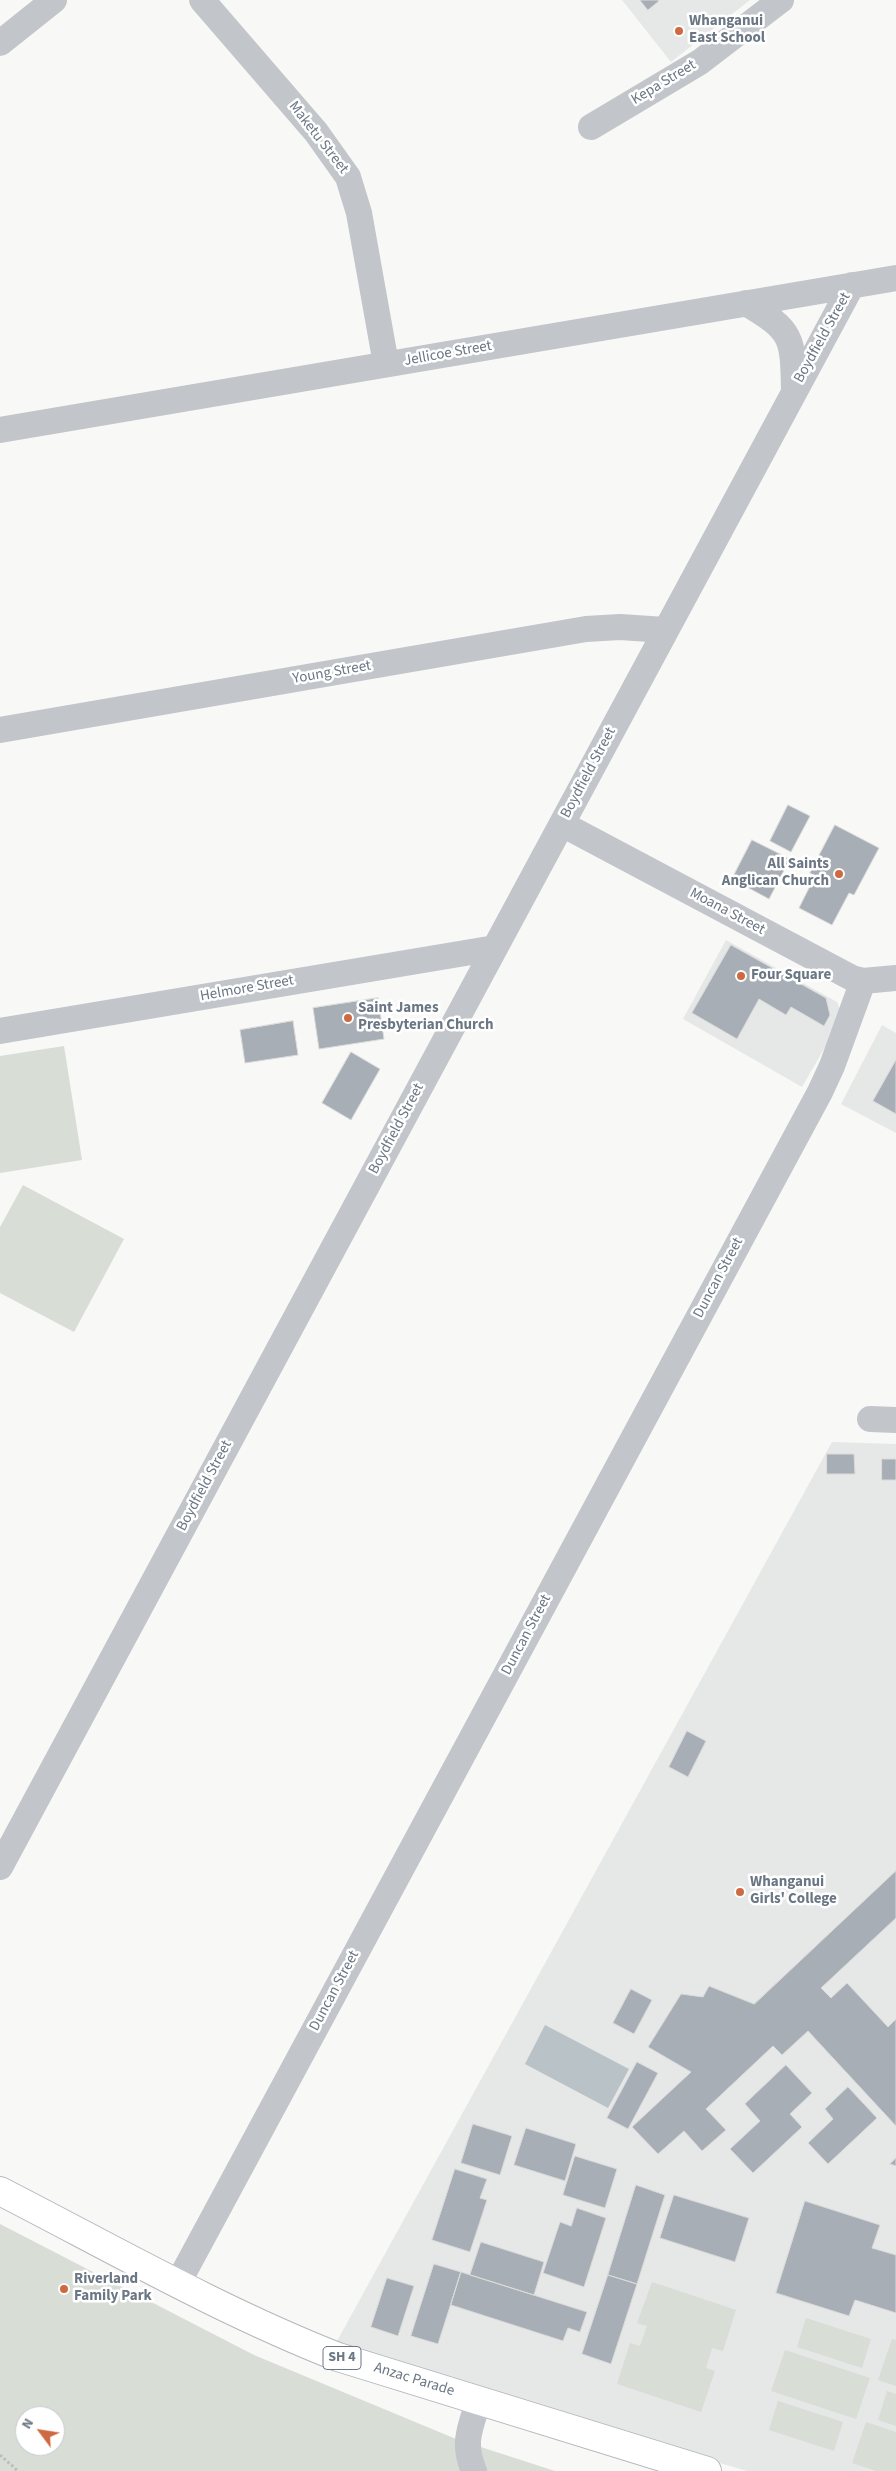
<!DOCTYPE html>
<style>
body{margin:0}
#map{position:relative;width:896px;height:2471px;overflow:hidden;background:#f8f8f7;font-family:"Source Sans 3",sans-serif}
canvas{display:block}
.north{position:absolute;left:15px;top:2406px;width:50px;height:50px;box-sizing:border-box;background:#fff;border:1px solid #c4c9ce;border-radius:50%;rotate:301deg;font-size:14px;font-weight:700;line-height:20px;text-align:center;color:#6b7784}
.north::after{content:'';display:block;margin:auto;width:18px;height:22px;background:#ce6a41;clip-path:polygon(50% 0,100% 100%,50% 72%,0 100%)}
</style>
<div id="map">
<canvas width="896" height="2471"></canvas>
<div class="north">N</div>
</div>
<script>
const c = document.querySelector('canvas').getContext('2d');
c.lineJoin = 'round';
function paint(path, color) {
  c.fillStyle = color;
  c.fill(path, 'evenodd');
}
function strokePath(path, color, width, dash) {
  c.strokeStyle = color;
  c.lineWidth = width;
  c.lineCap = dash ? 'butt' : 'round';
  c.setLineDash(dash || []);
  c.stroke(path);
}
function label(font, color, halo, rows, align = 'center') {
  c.font = font + ' "Source Sans 3",sans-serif';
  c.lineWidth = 5;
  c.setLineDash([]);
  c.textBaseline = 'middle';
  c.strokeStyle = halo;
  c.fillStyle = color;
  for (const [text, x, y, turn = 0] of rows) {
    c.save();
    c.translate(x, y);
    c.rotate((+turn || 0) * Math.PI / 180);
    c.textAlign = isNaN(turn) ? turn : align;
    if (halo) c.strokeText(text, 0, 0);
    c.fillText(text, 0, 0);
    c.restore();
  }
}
paint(new Path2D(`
 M622,0H750L671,62Z
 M726,940L837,1002L843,1016L802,1087L683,1019Z
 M882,1025L896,1033V1133L841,1104Z
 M832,1442L896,1444V2471H747L429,2378L337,2341Z`), '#e6e7e7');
paint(new Path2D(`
 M64,1046L82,1160L0,1173V1056Z
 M23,1185L124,1239L74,1332L0,1293V1227Z
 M0,2224L254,2355L456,2439L555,2471H0ZM25,2416H55V2446H25Z
 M652,2282L736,2310L723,2351L712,2348L706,2368L715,2371L701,2412L617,2384L630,2343L640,2346L647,2326L637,2323Z
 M806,2318L871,2339L862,2368L797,2347Z
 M892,2339L896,2340V2386L878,2380Z
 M785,2350L870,2378L856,2419L771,2391Z
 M887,2391L896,2394V2426L878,2420Z
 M778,2401L843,2422L834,2451L769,2430Z
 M866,2422L896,2432V2471H876L852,2463Z`), '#d8ddd6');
paint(new Path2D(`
 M545,2025L629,2069L608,2108L525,2064Z`), '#b9c2c7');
const building = new Path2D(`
 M640,0H658L659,1L648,10Z
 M788,805L810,816L791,852L770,841Z
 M835,825L879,848L854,895L849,893L832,925L799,908L815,876L810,873Z
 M752,840L790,859L769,899L732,879Z
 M731,945L826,998L830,1015L824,1026L791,1007L786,1015L759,999L737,1039L692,1013Z
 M378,998L384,1039L319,1049L313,1008Z
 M293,1021L298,1055L245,1063L240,1030Z
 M351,1052L380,1069L351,1120L322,1103Z
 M896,1060V1114L873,1101Z
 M827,1454H854L855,1474H827Z
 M882,1459H896V1480H882Z
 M687,1731L706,1741L688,1777L669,1767Z
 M896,1871V1918L821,1988L831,1998L847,1983L888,2027L896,2019V2126L808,2031L782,2055L773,2046L706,2109L726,2130L702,2151L684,2131L658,2154L632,2127L691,2072L648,2047L681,1994L703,1997L709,1986L754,2004Z
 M631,1989L652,2000L634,2034L613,2023Z
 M637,2062L658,2073L628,2129L607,2118Z
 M786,2065L812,2093L790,2114L802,2127L753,2173L730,2149L760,2121L745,2104Z
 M848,2087L877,2118L828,2164L808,2143L833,2119L825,2109Z
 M473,2124L512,2136L500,2175L461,2163Z
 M526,2128L576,2144L565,2181L514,2165Z
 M575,2156L617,2169L605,2208L563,2195Z
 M896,2158V2166L890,2164Z
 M455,2169L487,2179L480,2198L487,2200L470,2252L432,2240Z
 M636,2185L665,2195L637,2284L608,2275Z
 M674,2195L749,2218L735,2262L660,2238Z
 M805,2201L880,2225L872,2248L896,2255V2313L855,2300L849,2316L776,2293Z
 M577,2208L606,2218L584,2287L543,2273L560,2222L571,2226Z
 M481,2242L544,2262L534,2295L470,2275Z
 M434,2264L461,2272L438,2344L411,2336Z
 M461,2272L587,2312L580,2332L568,2328L563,2341L451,2305Z
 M608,2275L637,2284L611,2364L582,2354Z
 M387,2278L414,2286L398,2336L371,2327Z`);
paint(building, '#a8aeb5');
strokePath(building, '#dadad9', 1);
const major = new Path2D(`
 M0,2191C111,2248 221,2311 338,2357L707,2471`);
strokePath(major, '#b4b7bb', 30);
strokePath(new Path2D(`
 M0,2455L18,2471`), '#babdbf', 3, [2.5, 2.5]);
strokePath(new Path2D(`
 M202,0L316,132L348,177L359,213L386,364
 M0,43L54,0
 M591,127L700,62L781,0
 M746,303C793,331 793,337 794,391
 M0,430L896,278
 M0,730L586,629L620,627L665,630
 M562,824L852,978L863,981L896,978
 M0,1031L495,948
 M870,1419L896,1420
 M0,1867L852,285
 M178,2283L820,1092L832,1066L863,981
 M474,2471C462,2443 470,2428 479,2400`), '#c2c5c9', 26);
strokePath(major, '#fff', 28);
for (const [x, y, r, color] of [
 [679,31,5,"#ce6a41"],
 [839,874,5,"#ce6a41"],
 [741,976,5,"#ce6a41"],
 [348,1018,5,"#ce6a41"],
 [740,1892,5,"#ce6a41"],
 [64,2289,5,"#ce6a41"]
]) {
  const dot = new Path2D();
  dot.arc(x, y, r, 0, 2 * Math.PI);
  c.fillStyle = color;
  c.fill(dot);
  strokePath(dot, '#fff', 2);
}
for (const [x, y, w] of [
 [342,2358,38]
]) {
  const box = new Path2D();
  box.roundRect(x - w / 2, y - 11.5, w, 23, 4);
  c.fillStyle = '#fff';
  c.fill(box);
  strokePath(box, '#6b7784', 1);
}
label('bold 14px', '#6b7784', null, [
 ["SH 4",342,2358]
]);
label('bold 15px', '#6b7784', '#fff', [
 ["Whanganui",689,22],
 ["East School",689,39],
 ["All Saints",829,865,"right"],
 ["Anglican Church",829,882,"right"],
 ["Four Square",751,976],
 ["Saint James",358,1009],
 ["Presbyterian Church",358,1026],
 ["Whanganui",750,1883],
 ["Girls' College",750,1900],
 ["Riverland",74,2280],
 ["Family Park",74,2297]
], 'left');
label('15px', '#6b7784', '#fff', [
 ["Kepa Street",664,83,-31],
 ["Maketu Street",318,138,52],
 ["Boydfield Street",823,338,-61],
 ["Jellicoe Street",448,354,-10],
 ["Young Street",332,673,-10],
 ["Boydfield Street",589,773,-62],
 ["Moana Street",727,912,28],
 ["Helmore Street",247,989,-10],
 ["Boydfield Street",397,1129,-62],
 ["Duncan Street",719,1278,-62],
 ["Boydfield Street",205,1486,-62],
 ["Duncan Street",527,1635,-62],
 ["Duncan Street",335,1991,-62],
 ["Anzac Parade",414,2380,17]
]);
</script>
